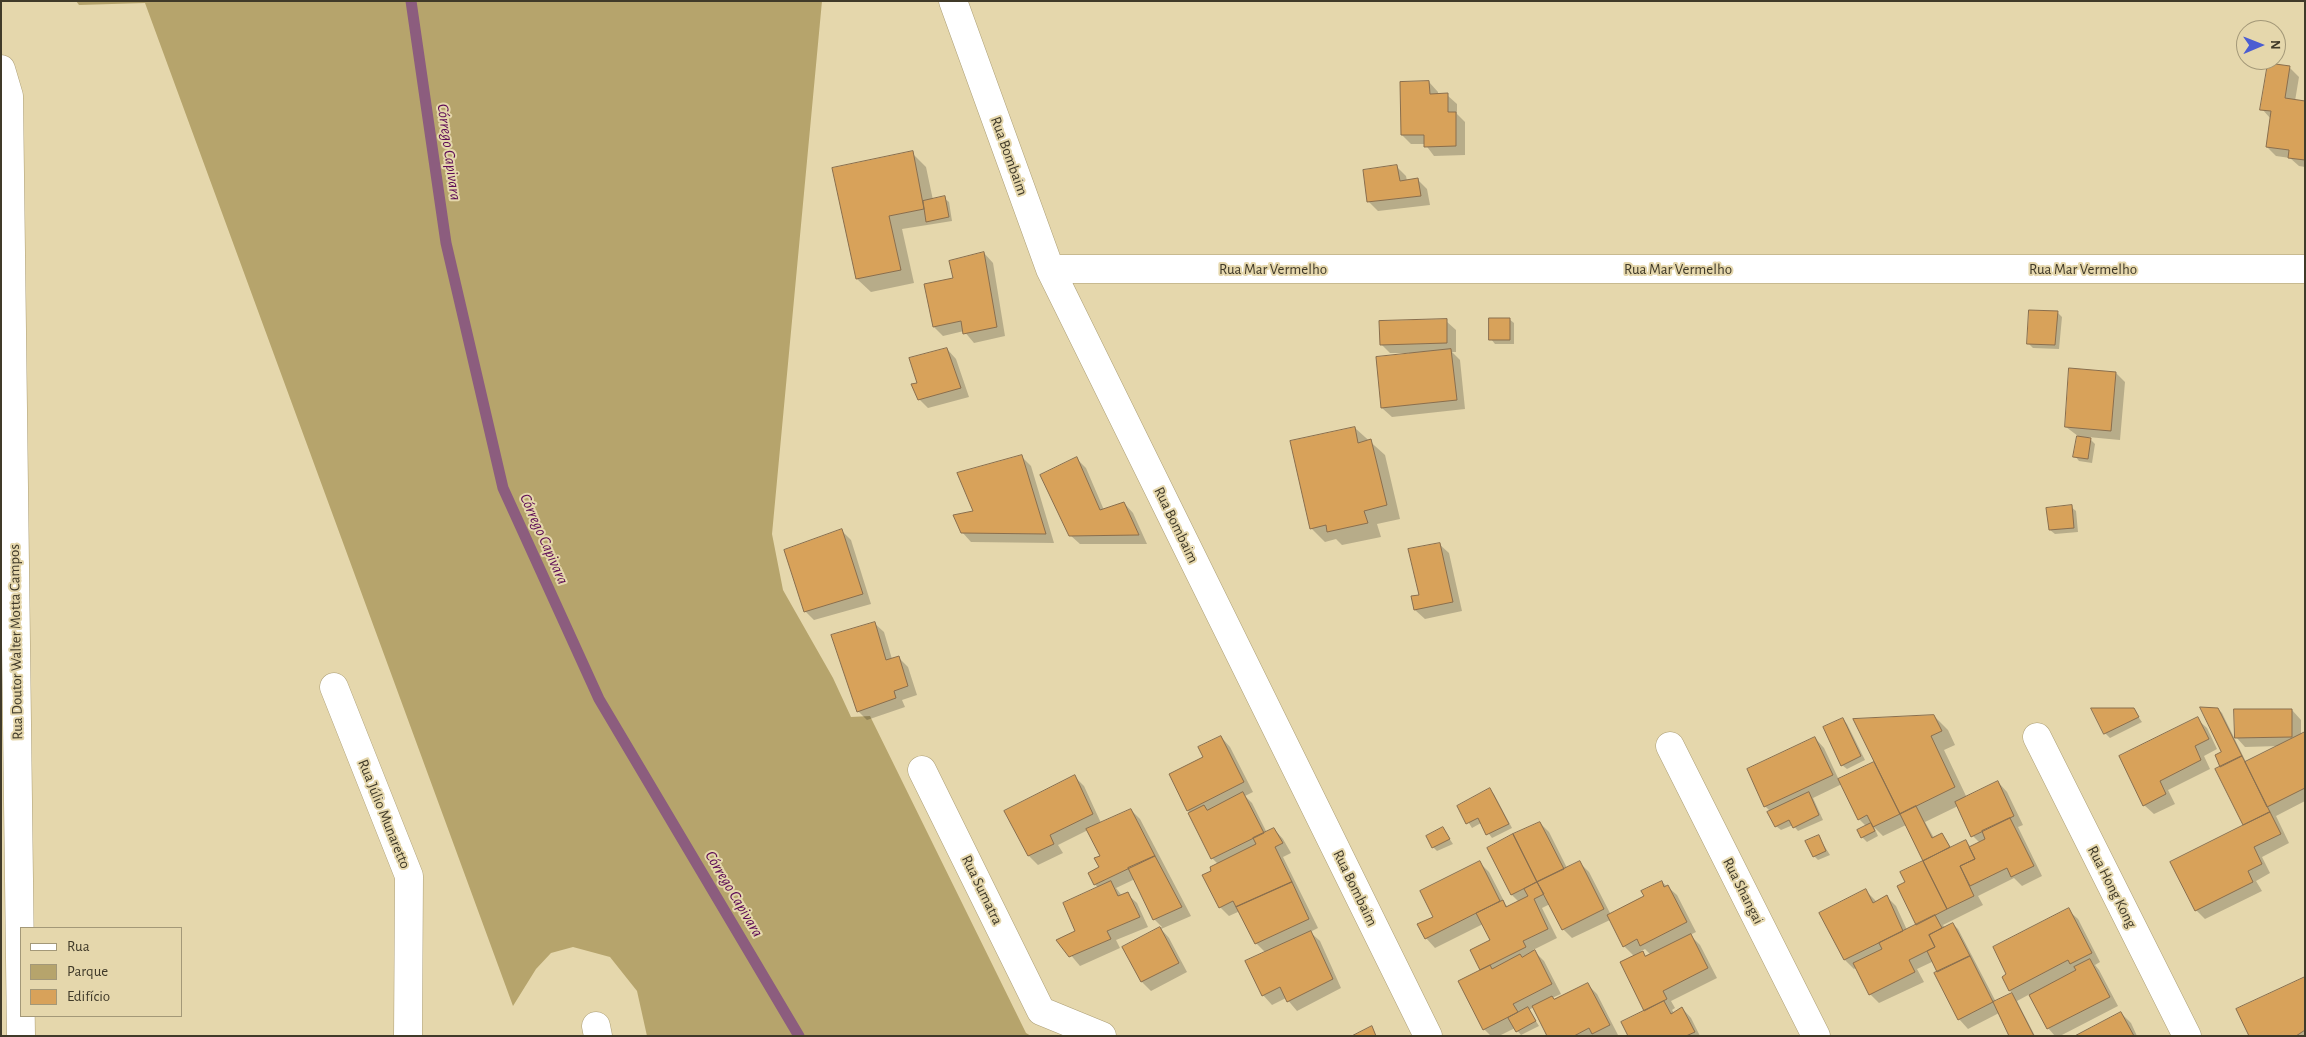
<!DOCTYPE html>
<meta charset="utf-8">
<style>
body{margin:0}
#map{position:relative;width:2306px;height:1037px;overflow:hidden;background:#e5d7ac;font-family:"Alegreya Sans",sans-serif}
canvas{display:block}
.frame{position:absolute;inset:0;border:2px solid #403a29;pointer-events:none}
.legend{position:absolute;left:20px;top:927px;width:162px;height:90px;box-sizing:border-box;background:#e5d7ac;border:1px solid #a39878;margin:0;padding:6px 9px;list-style:none;font-size:15px;color:#403a29}
.legend li{display:flex;align-items:center;gap:10px;height:25px}
.legend b{width:25px;border:1px solid #a39878}
.north{position:absolute;left:2236px;top:20px;width:50px;height:50px;box-sizing:border-box;background:#e5d7ac;border:1px solid #a39878;border-radius:50%;rotate:89deg;font-size:14px;font-weight:700;line-height:20px;text-align:center;color:#403a29}
.north::after{content:'';display:block;margin:auto;width:18px;height:22px;background:#4b5dd2;clip-path:polygon(50% 0,100% 100%,50% 72%,0 100%)}
</style>
<div id="map">
<canvas width="2306" height="1037"></canvas>
<div class="frame"></div>
<ul class="legend">
<li><b style="height:6px;background:#fff"></b>Rua</li>
<li><b style="height:14px;background:#b6a46c"></b>Parque</li>
<li><b style="height:14px;background:#d8a25a"></b>Edifício</li>
</ul>
<div class="north">N</div>
</div>
<script>
const c = document.querySelector('canvas').getContext('2d');
c.lineJoin = 'round';
function paint(path, color) {
  c.fillStyle = color;
  c.fill(path, 'evenodd');
}
function strokePath(path, color, width, dash) {
  c.strokeStyle = color;
  c.lineWidth = width;
  c.lineCap = dash ? 'butt' : 'round';
  c.setLineDash(dash || []);
  c.stroke(path);
}
function label(font, color, halo, rows, align = 'center') {
  c.font = font + ' "Alegreya Sans",sans-serif';
  c.lineWidth = 4;
  c.setLineDash([]);
  c.textBaseline = 'middle';
  c.strokeStyle = halo;
  c.fillStyle = color;
  for (const [text, x, y, turn = 0] of rows) {
    c.save();
    c.translate(x, y);
    c.rotate((+turn || 0) * Math.PI / 180);
    c.textAlign = isNaN(turn) ? turn : align;
    if (halo) c.strokeText(text, 0, 0);
    c.fillText(text, 0, 0);
    c.restore();
  }
}
paint(new Path2D(`
 M76,1H822L772,534L783,590L833,678L851,717L870,716L1026,1033L1031,1036H647L637,991L610,957L573,947L551,953L536,969L513,1006L145,3L79,5Z`), '#b6a46c');
paint(new Path2D(`
 M2289,67L2299,77L2295,101L2305,102V167L2299,166L2290,158L2276,156L2267,147L2271,119L2262,109Z
 M1429,82L1438,92V95H1447L1457,104V114L1465,122V155L1434,156L1425,144H1411L1402,135Z
 M912,153L926,167L933,200L944,198L949,202L952,221L902,229L914,283L871,292L857,279Z
 M1397,167L1406,176L1407,181L1418,180L1427,189L1430,205L1378,211L1368,201Z
 M984,253L993,263L1005,336L974,343L964,331L943,336L934,327L954,279Z
 M2057,312L2062,317L2059,349L2033,348L2028,343Z
 M1509,319L1514,323V344H1495L1491,339Z
 M1446,321L1456,330V352H1452L1460,360L1465,409L1392,417L1382,408L1409,353H1390L1381,344Z
 M947,349L956,359L969,397L928,408L919,399L918,384Z
 M2116,373L2125,382L2120,440L2088,437L2095,444L2092,463L2079,461L2075,456L2078,436L2066,427Z
 M1355,428L1385,455L1400,519L1377,524L1381,537L1342,545L1336,539L1325,542L1311,528Z
 M1022,457L1031,466L1054,543L971,542L962,532L975,512Z
 M1077,459L1086,468L1104,510L1124,503L1133,513L1147,544H1080L1070,535Z
 M2071,507L2076,511L2078,532L2055,534L2050,530Z
 M842,531L851,540L871,604L814,620L805,611Z
 M1439,544L1449,553L1462,611L1425,619L1415,610L1412,597L1420,595Z
 M874,623L884,632L892,659L899,658L908,667L917,695L902,700L905,707L867,720L858,711Z
 M2133,709L2142,722L2110,738L2105,733Z
 M2218,709L2222,713L2246,762L2279,746L2245,747L2236,737L2292,710L2301,720V735L2305,733V801L2276,816L2289,843L2262,857L2270,873L2256,881L2262,891L2205,919L2196,910L2244,826L2217,770L2223,767V752Z
 M1934,716L1948,730L1955,745L1944,750L1967,798L1998,782L2007,792L2023,825L2018,827L2042,876L2022,886L2014,878L1978,896L1983,905L1943,925L1945,928L1953,924L1958,929L1996,1002L2013,994L2010,991L2068,910L2078,919L2100,962L2095,965L2099,970L2118,1006L2060,1036H2055L2048,1028L2030,994L2017,1001L2035,1036H2010L1999,1013L1968,1029L1959,1019L1934,961L1917,969L1924,982L1879,1003L1870,994L1857,967L1854,969L1845,960L1866,891L1877,902L1887,897L1896,906L1907,930L1918,925L1906,883L1925,861L1906,825L1883,836L1874,827L1878,836L1867,842L1862,837L1866,826L1859,819L1842,784L1813,798L1823,820L1798,831L1793,825L1781,830L1776,826L1771,812L1765,806L1815,738L1824,748L1839,780L1874,764L1878,768ZM1958,806L1973,836L1980,843L1971,847L1965,841L1951,848L1942,834L1934,838L1925,822Z
 M1843,719L1847,724L1865,760L1847,769L1842,765Z
 M2197,719L2207,728L2217,749L2204,756L2210,769L2168,790L2175,804L2154,814L2144,805Z
 M1221,737L1230,747L1253,792L1245,796L1252,803L1267,833L1274,829L1283,839L1291,853L1283,857L1318,928L1310,932L1320,941L1341,988L1297,1011L1286,998L1272,1005L1263,995L1266,953L1256,943L1240,911L1229,916L1220,907L1213,871L1218,864L1212,858L1188,810L1205,758Z
 M1075,777L1084,786L1101,823L1131,810L1140,819L1191,916L1161,929L1169,938L1187,972L1151,991L1142,982L1124,948L1162,927L1154,919L1135,879L1116,888L1122,896L1127,894L1137,903L1148,927L1116,940L1120,948L1080,966L1058,940L1077,932L1098,888L1095,884L1100,868L1101,856L1088,830L1058,845L1063,853L1038,865L1029,856L1006,812Z
 M1490,790L1494,794L1512,828L1492,838L1481,823L1472,828L1459,807Z
 M1540,823L1549,832L1567,868L1579,862L1589,872L1611,915L1645,897L1662,882L1677,895L1696,932L1690,935L1700,945L1717,978L1671,1001L1675,1008L1672,1010L1674,1013L1682,1008L1691,1018L1700,1036H1629L1646,1011L1634,956L1624,946L1610,920L1572,938L1563,929L1550,904L1542,908L1557,938L1533,950L1544,961L1561,994L1552,998L1554,1000L1588,985L1597,994L1618,1035L1549,1036L1534,1007L1529,1010L1539,1026L1521,1035L1515,1028L1499,1036H1491L1484,1029L1491,940L1483,924L1435,948L1426,938L1434,917L1480,863L1489,872L1506,905L1508,907L1519,902L1512,895L1489,848ZM1645,949L1651,955L1647,957L1641,951Z
 M1443,829L1453,844L1437,851L1433,847Z
 M1818,836L1830,855L1818,860L1814,856Z
 M2305,978V1036H2251Z
 M2121,1013L2131,1023L2137,1036H2078Z`), '#0003');
strokePath(new Path2D(`
 M411,1L446,243L503,488L599,699L799,1036`), '#8c5d7e', 11);
const building = new Path2D(`
 M2268,63L2290,66L2285,98L2305,101V160L2288,158L2289,150L2266,147L2271,111L2260,110Z
 M1429,81L1430,94L1448,93V112H1456V146L1424,147V135H1401L1400,82Z
 M913,151L924,209L889,216L901,270L856,279L832,168Z
 M1397,165L1400,181L1418,178L1421,196L1367,202L1363,170Z
 M945,196L949,217L926,222L923,201Z
 M984,252L997,327L963,334L961,321L933,327L924,284L953,278L949,261Z
 M2029,310L2058,311L2055,345L2027,344Z
 M1489,318H1510V340H1489Z
 M1447,319V343L1380,345L1379,321Z
 M947,348L961,388L918,400L911,384L917,383L909,358Z
 M1451,349L1457,400L1381,408L1376,357Z
 M2069,368L2116,372L2111,431L2065,427Z
 M1355,427L1358,443L1371,439L1387,505L1364,511L1368,523L1327,532L1326,525L1310,529L1290,441Z
 M2077,436L2091,438L2088,459L2073,457Z
 M1022,455L1046,534L961,533L953,515L973,511L957,473Z
 M1077,457L1100,510L1124,502L1139,535L1069,536L1040,475Z
 M2072,505L2074,528L2049,530L2046,508Z
 M842,529L863,594L804,612L784,550Z
 M1440,543L1453,602L1414,610L1411,596L1419,595L1408,549Z
 M875,622L886,660L899,656L908,686L894,691L896,698L857,712L831,635Z
 M2200,707L2218,708L2242,756L2220,767L2215,755L2221,752Z
 M2091,708H2134L2139,717L2104,734Z
 M2234,709H2292V737L2235,738Z
 M1934,715L1942,731L1931,736L1955,787L1900,814L1853,719Z
 M2198,717L2209,739L2195,746L2201,760L2160,781L2166,794L2143,806L2119,756Z
 M1843,718L1861,756L1841,766L1823,727Z
 M2305,732V788L2267,807L2245,762Z
 M1221,736L1244,782L1187,811L1169,774L1203,757L1198,747Z
 M1815,737L1833,775L1764,807L1747,769Z
 M2242,756L2270,812L2243,825L2215,769Z
 M1874,762L1900,814L1873,827L1867,815L1858,820L1838,779Z
 M1075,775L1093,814L1050,835L1054,844L1028,856L1004,811Z
 M1998,781L2014,816L1971,837L1955,802Z
 M1490,788L1509,824L1486,835L1478,818L1466,824L1457,806Z
 M1243,792L1264,833L1211,859L1188,813L1204,805L1207,810Z
 M1809,792L1819,815L1793,828L1789,820L1775,827L1767,812Z
 M1916,806L1932,838L1942,833L1950,847L1923,861L1900,814Z
 M1131,809L1155,856L1094,885L1088,873L1099,867L1094,858L1100,856L1086,829Z
 M2270,812L2281,834L2254,847L2262,864L2248,871L2253,882L2195,911L2170,862Z
 M2010,818L2034,866L2011,877L2007,868L1970,886L1960,866L1975,859L1969,847L1985,839L1982,831Z
 M1540,822L1564,869L1537,882L1513,834Z
 M1871,823L1875,831L1861,838L1857,830Z
 M1443,827L1450,839L1432,848L1426,836Z
 M1274,828L1283,843L1275,847L1292,882L1236,907L1233,901L1219,908L1202,875L1211,871L1210,867L1256,844L1253,838Z
 M1513,834L1537,882L1511,895L1487,848Z
 M1819,835L1826,851L1813,857L1805,841Z
 M1966,840L1975,859L1960,866L1974,896L1947,909L1923,861Z
 M1155,856L1182,907L1153,920L1128,868Z
 M1480,861L1500,901L1425,939L1417,924L1433,917L1420,891Z
 M1580,861L1604,909L1562,930L1537,882Z
 M1923,861L1947,909L1916,925L1897,886L1905,882L1900,872Z
 M1111,881L1118,896L1128,892L1140,917L1107,931L1111,939L1069,957L1056,940L1075,931L1063,903Z
 M1662,881L1664,887L1668,885L1687,922L1640,946L1637,939L1623,947L1607,915L1644,896L1641,891Z
 M1292,882L1309,919L1255,944L1236,907Z
 M1537,882L1544,894L1534,899L1548,929L1523,941L1526,947L1480,970L1470,950L1490,940L1476,913L1503,900L1506,907L1528,896L1524,889Z
 M1866,889L1873,903L1887,895L1903,931L1844,960L1819,913Z
 M2069,908L2092,953L2070,964L2068,960L2009,991L2002,977L2006,974L1993,947Z
 M1935,915L1942,928L1929,935L1935,947L1909,960L1915,972L1869,995L1853,963L1882,949L1879,943Z
 M1953,923L1970,956L1937,972L1927,951L1935,947L1929,935Z
 M1160,927L1179,963L1141,982L1122,947Z
 M1311,931L1333,979L1287,1002L1280,987L1262,996L1245,961Z
 M1691,934L1708,968L1663,991L1667,999L1644,1011L1620,962L1643,951L1645,956Z
 M1535,950L1552,984L1513,1004L1518,1012L1483,1030L1458,981L1490,965L1492,969L1520,954L1522,957Z
 M1970,956L1993,1002L1958,1020L1934,973Z
 M2090,959L2110,997L2047,1029L2029,995L2076,970L2074,967Z
 M2305,977V1030L2296,1036H2249L2236,1009Z
 M1588,983L1610,1025L1592,1034L1589,1028L1574,1036H1547L1532,1006L1552,996L1554,999Z
 M2012,993L2034,1036H2009L1993,1002Z
 M1664,1001L1671,1014L1682,1007L1695,1032L1686,1036H1628L1621,1022Z
 M1528,1007L1536,1021L1516,1032L1508,1018Z
 M2121,1012L2134,1036H2075Z
 M1372,1026L1376,1036H1352Z`);
paint(building, '#d8a25a');
strokePath(building, '#896e4d', 1);
const minor = new Path2D(`
 M953,1L1050,269L1428,1036
 M1,69L9,96L21,1036
 M1050,269H2305
 M334,687L409,876L408,1036
 M2037,737L2187,1036
 M1670,746L1816,1036
 M922,770L1041,1011L1102,1036
 M596,1026L598,1036`);
strokePath(minor, '#ac9e75', 29);
strokePath(minor, '#fff', 28);
label('15px', '#403a29', '#e5d7ac', [
 ["Rua Bombaim",1009,156,70],
 ["Rua Mar Vermelho",1273,269],
 ["Rua Mar Vermelho",1678,269],
 ["Rua Mar Vermelho",2083,269],
 ["Rua Bombaim",1176,525,64],
 ["Rua Doutor Walter Motta Campos",16,642,-91],
 ["Rua Júlio Munaretto",384,814,68],
 ["Rua Hong Kong",2112,887,63],
 ["Rua Bombaim",1355,888,64],
 ["Rua Sumatra",982,890,64],
 ["Rua Shangai",1743,891,63]
]);
label('italic 16px', '#5c0a55', '#e5d7ac', [
 ["Córrego Capivara",449,152,82],
 ["Córrego Capivara",544,539,66],
 ["Córrego Capivara",734,894,59]
]);
</script>
